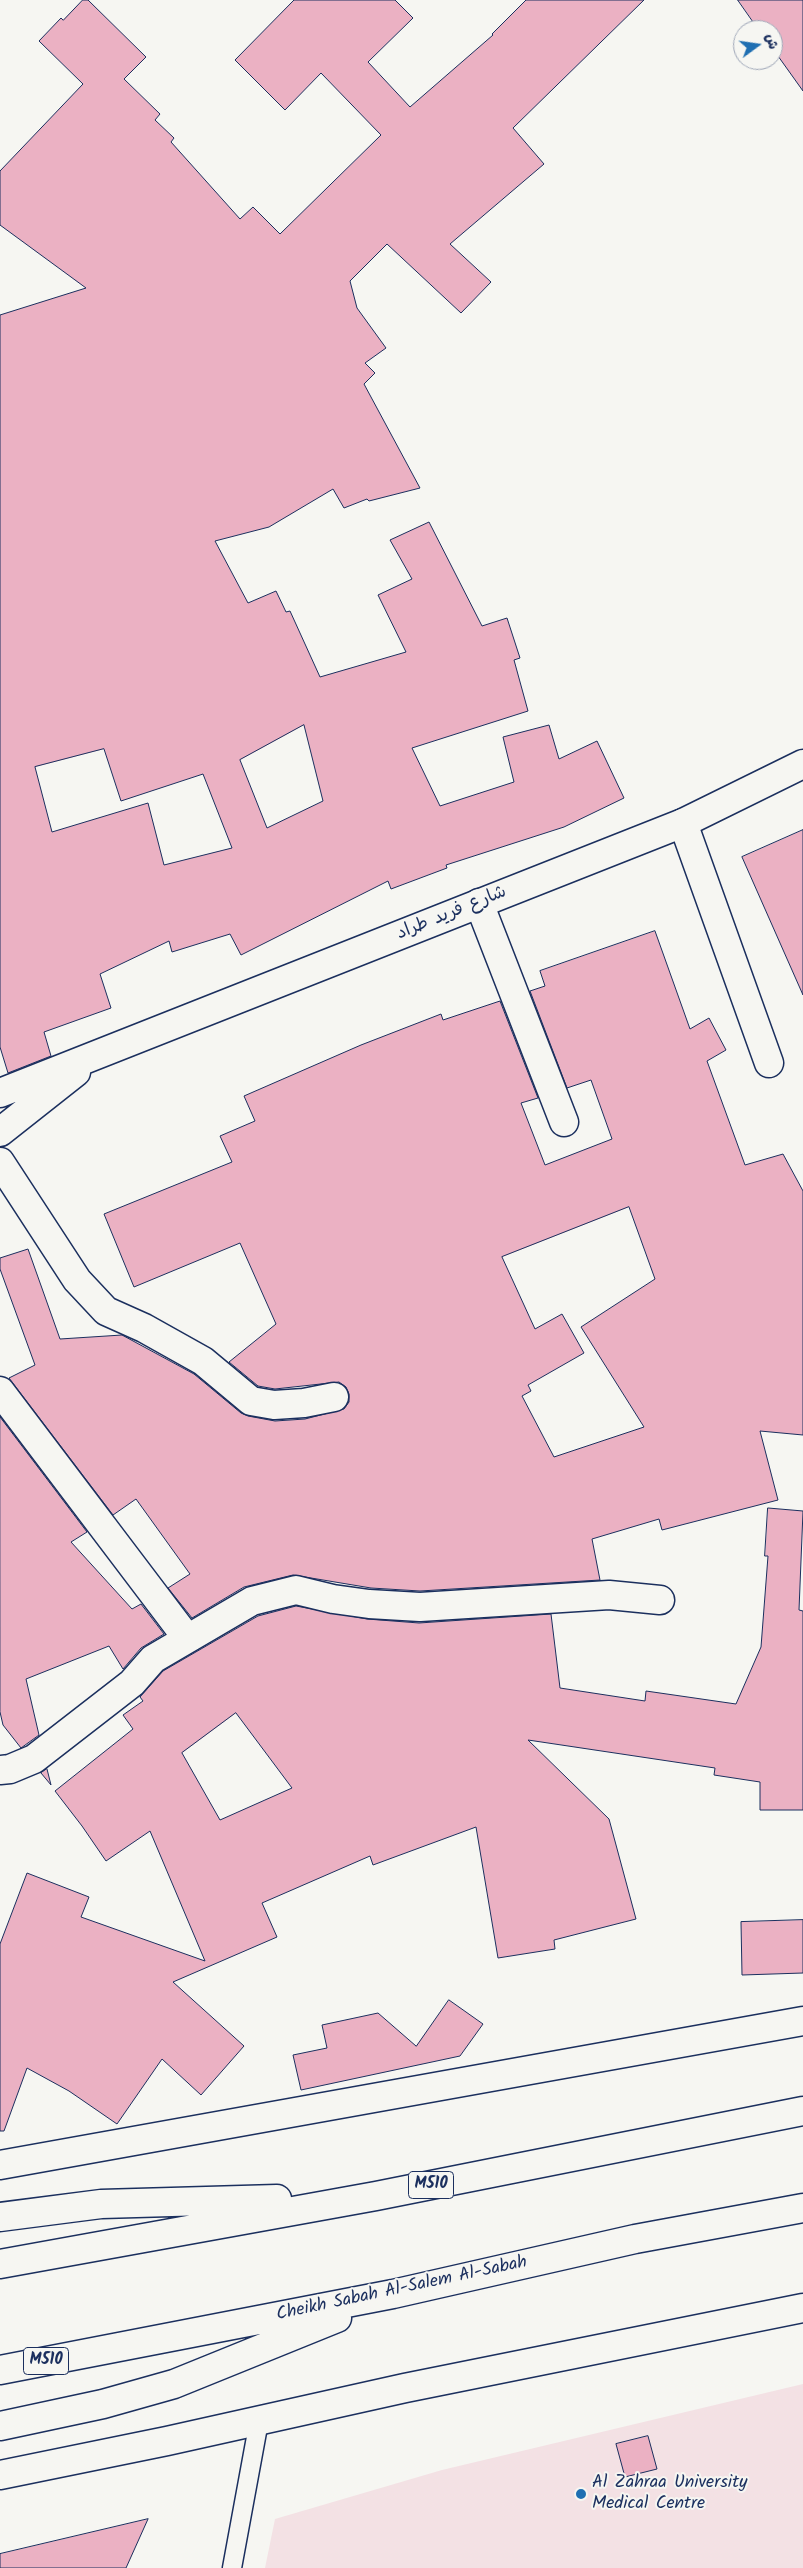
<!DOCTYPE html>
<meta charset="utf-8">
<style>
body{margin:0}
#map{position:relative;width:803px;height:2568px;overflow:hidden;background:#f6f6f2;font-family:Kalam,"Playpen Sans Arabic",sans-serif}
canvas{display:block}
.north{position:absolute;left:733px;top:20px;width:50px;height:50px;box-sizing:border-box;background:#f6f6f2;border:1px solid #9ea6b7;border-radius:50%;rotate:76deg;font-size:14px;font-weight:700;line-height:20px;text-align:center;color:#1b2f5e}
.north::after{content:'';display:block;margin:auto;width:18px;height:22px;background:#1f6fb2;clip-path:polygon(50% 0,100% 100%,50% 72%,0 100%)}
</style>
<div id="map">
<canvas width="803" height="2568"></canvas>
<div class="north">ش</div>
</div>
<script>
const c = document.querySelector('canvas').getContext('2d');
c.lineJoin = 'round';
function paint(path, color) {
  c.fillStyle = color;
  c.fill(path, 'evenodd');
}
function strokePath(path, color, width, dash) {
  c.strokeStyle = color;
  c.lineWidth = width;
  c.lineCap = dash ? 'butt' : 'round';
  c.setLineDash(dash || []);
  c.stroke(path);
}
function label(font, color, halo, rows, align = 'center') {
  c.font = font + ' Kalam,"Playpen Sans Arabic",sans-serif';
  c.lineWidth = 4;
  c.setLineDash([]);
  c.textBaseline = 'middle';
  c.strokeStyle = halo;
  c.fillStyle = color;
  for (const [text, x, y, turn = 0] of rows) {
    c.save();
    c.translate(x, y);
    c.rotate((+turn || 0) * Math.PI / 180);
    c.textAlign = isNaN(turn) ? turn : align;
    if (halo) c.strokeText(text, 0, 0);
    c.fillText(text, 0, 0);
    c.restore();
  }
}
paint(new Path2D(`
 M803,2384V2568H265L275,2519L442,2470Z`), '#f3e1e4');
const building = new Path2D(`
 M83,0H88L146,57L124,79L160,114L155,120L174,138L171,142L240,219L253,207L280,234L381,135L321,73L285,110L235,60L294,0H395L413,18L368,62L410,107L493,35L492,34L526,0H644L513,128L544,164L450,244L491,282L461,313L387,244L350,281L357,308L386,348L365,363L375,373L364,384L420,488L369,501L367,499L344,508L333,489L269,527L215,541L248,603L276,591L286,612L290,611L320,677L406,652L378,595L412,579L390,540L429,522L482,626L507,618L520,658L514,660L528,711L412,748L440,806L514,782L503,737L549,725L559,759L597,741L624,798L564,827L446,865L447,868L391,889L388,881L241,955L230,934L172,952L169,941L100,974L111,1008L44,1032L51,1056L8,1073L0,1047V315L86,288L0,225V171L83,84L39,41L61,18L63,20ZM304,725L323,801L267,828L240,760ZM104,749L121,801L203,774L232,848L164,865L148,803L52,832L35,767Z
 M738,0H803V91L773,49V30H759Z
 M803,830V995L742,857Z
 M655,931L690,1029L709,1018L726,1050L707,1061L745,1165L783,1154L803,1191V1435L760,1431L778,1500L662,1530L659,1519L592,1539L600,1580L420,1591L371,1588L293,1575L244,1587L192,1618L168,1588L190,1574L136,1499L113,1515L9,1378L35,1365L0,1269V1258L28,1249L60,1339L122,1335L194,1374L241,1413L248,1416L275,1421L305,1419L344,1409L349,1402V1394L346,1387L339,1382L275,1389L258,1386L229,1362L276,1324L240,1243L134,1287L104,1214L232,1162L220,1136L255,1121L244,1096L361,1045L441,1014L443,1020L500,1001L538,1098L521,1103L545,1165L612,1139L591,1080L567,1088L530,991L545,986L540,971ZM629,1207L655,1279L581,1327L644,1427L554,1457L522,1396L531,1391L528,1385L584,1353L562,1314L535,1329L502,1257Z
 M0,1417L87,1532L71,1542L132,1609L141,1604L164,1634L141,1648L123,1669L109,1646L26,1679L39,1735L21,1748L3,1725L0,1712Z
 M768,1508L803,1511L799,1610L803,1611V1810H760V1782L714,1775L715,1768L528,1740L609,1819L636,1919L554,1940L555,1949L498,1958L476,1827L373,1865L370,1856L262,1903L277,1937L173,1982L244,2046L201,2095L162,2059L117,2124L69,2091L27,2068L4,2131H0V1944L27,1873L89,1897L81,1917L205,1961L150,1831L106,1861L82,1826L55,1791L133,1729L123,1715L143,1701L140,1697L163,1671L258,1616L296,1606L367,1619L419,1623L551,1614L560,1688L645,1701L646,1691L736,1704L761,1647L768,1556H765ZM236,1713L292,1788L220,1820L182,1753Z
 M47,1769L51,1785L41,1773Z
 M803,1920V1973L742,1975L741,1922Z
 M449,2000L483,2024L460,2056L301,2090L293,2055L327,2048L322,2025L378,2013L416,2046Z
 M648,2436L657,2469L625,2477L616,2444Z
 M148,2519L126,2568H0V2554Z`);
paint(building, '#ebb1c3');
strokePath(building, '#1b2f5e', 1);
const lane = new Path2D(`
 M232,2568L259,2421`);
const street = new Path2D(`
 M683,823L769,1063
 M479,903L564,1122
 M0,1162L77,1280L106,1311L144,1328L203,1361L251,1401L274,1405L304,1403L334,1397
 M0,1391L187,1638
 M0,1770L10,1769L34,1759L132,1683L153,1659L252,1601L296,1590L333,1599L369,1604L420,1607L609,1595L660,1600`);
const secondary = new Path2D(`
 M0,1093L683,823L803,764
 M0,1132L76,1072
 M0,2165L803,2021
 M0,2475L167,2441L405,2388L803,2308`);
const highway = new Path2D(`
 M0,2217L101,2204L277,2199
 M0,2264L376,2196L803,2111
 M0,2370L393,2294L635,2239L803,2208
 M0,2426L103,2404L174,2384L337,2318`);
strokePath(lane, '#1b2f5e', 21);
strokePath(street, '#1b2f5e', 31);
strokePath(secondary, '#1b2f5e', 31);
strokePath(highway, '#1b2f5e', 31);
strokePath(lane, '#f6f6f2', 18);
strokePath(street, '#f6f6f2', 28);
strokePath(secondary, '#f6f6f2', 28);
strokePath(highway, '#f6f6f2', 28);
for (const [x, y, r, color] of [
 [581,2494,6,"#1f6fb2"]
]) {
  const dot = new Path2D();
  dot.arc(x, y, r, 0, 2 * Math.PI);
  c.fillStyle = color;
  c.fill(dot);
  strokePath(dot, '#f6f6f2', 2);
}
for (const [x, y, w] of [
 [431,2185,45],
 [46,2361,45]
]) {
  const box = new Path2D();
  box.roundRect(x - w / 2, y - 13.5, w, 27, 4);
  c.fillStyle = '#f6f6f2';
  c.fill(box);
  strokePath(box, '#1b2f5e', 1);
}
label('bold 16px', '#1b2f5e', null, [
 ["M510",431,2185],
 ["M510",46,2361]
]);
label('18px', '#1b2f5e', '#f6f6f2', [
 ["شارع فريد طراد",452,914,-22],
 ["Cheikh Sabah Al-Salem Al-Sabah",402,2290,-12]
]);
label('18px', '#1b2f5e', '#f6f6f2', [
 ["Al Zahraa University",592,2484],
 ["Medical Centre",592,2505]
], 'left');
</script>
